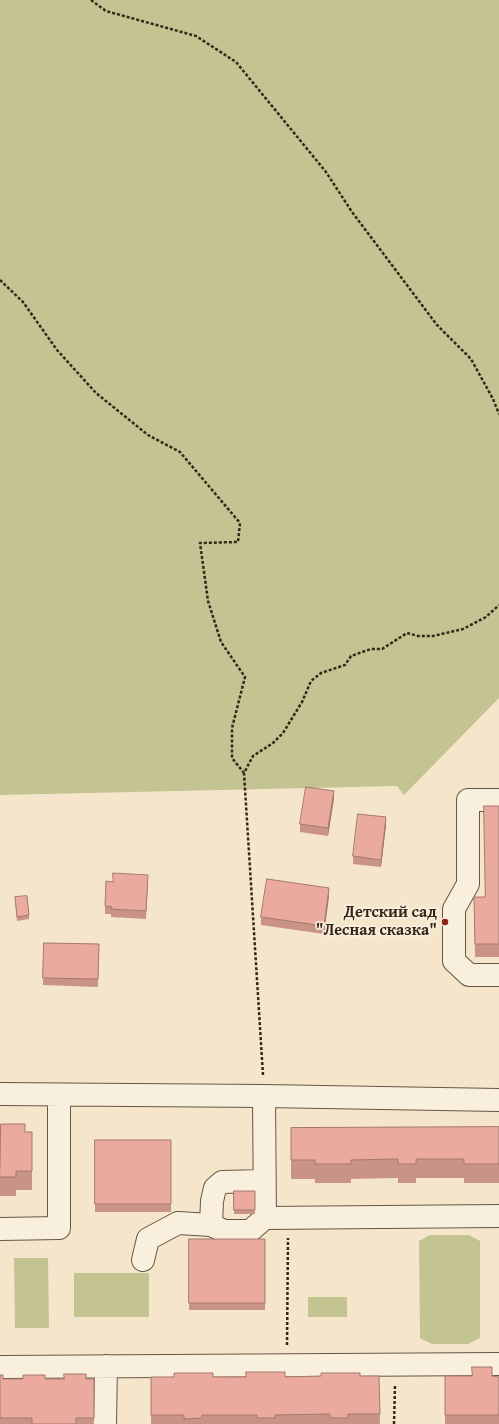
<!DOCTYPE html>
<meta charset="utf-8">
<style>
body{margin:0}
canvas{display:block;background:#f5e6cb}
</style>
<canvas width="499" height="1424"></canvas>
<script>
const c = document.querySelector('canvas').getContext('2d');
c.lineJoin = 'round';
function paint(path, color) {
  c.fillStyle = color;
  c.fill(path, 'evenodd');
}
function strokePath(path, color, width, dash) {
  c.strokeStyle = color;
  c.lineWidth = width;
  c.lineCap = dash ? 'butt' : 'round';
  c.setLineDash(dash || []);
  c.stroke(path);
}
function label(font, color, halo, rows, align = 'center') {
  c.font = font + ' "Gentium Book Plus",serif';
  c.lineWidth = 3.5;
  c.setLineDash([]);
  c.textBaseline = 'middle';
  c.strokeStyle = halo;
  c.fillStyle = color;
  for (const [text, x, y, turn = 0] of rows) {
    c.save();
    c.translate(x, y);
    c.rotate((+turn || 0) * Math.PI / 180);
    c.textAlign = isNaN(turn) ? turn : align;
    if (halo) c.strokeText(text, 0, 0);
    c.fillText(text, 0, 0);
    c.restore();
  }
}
paint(new Path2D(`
 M0,0H499V698L404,795L397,786L0,795Z
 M430,1235H469L480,1241V1338L468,1344H432L420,1338L419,1241Z
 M14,1258H48L49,1328H15Z
 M74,1273H149V1317H74Z
 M308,1297H347V1317H308Z`), '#c4c392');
const minor = new Path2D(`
 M499,800H468V884L454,909V961L469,975H499
 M0,1094L264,1096L499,1100
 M264,1096L265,1218L499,1216
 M211,1225L212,1201L215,1188L222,1182L264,1181
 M0,1229L59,1228V1095
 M143,1260L148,1239L178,1223L211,1225L224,1231H250L265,1218
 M0,1367L499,1364
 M105,1424L106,1366`);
strokePath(minor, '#665644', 24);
strokePath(new Path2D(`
 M91,0L106,11L196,36L236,62L326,172L352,212L437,325L471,359L493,399L499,414
 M0,280L23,302L57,350L96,393L148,435L180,452L240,523L238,542L200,543L208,601L221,642L245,677L232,728V758L244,773
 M263,1075L244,773L253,756L273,743L283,733L302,702L311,681L321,673L345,665L351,656L371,649H382L407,633L418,636H433L463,629L486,617L499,605
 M287,1345L288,1238
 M394,1424L395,1385`), '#362617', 2.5, [3, 2]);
strokePath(minor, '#f8efdd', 22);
paint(new Path2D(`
 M334,798L328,836L300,832V824Z
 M499,806V957H475L474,897H485Z
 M386,825L381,867L353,864V856Z
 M148,883L146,919L111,917V914H105V906Z
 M329,896L324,934L261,925V917Z
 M15,897L29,915V919L17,921Z
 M44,943L99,944L98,987L43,985Z
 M499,1127V1183H464V1178H416V1183H398V1178L351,1179V1183H315V1179H291V1128Z
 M0,1132H32V1190H16V1196H0Z
 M95,1140H171V1212H95Z
 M234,1191H255V1214H234Z
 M189,1239H265V1310H189Z
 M0,1375L3,1379H94V1424H0Z
 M379,1376L380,1424H151V1377Z
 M445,1376L499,1377V1424H445Z`), '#c99388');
paint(new Path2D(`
 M334,791V798L328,836V828Z
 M386,817V825L381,867V860Z
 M329,888V896L324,934V926Z`), '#a4786f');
const building = new Path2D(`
 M306,787L334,791L328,828L300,824Z
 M484,806H499V944H475L474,897H485Z
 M358,814L386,817L381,860L353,856Z
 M113,873L148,875L146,911L111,909L112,907L105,906L106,881L113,882Z
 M267,879L329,888L324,926L261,917Z
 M27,896L29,915L17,917L15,897Z
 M44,943L99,944L98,979L43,978Z
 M1,1124H25V1132H32V1171H16V1177H0Z
 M499,1127V1164H464V1159H416V1164H398V1159L351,1160V1164H315V1160H291V1128Z
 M95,1140H171V1204H95Z
 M234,1191H255V1210H234Z
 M189,1239H265V1303H189Z
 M472,1367H492V1376L499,1377V1415H445V1376H472Z
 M246,1372H285V1377L321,1376V1373H360V1376H379L380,1414H348V1418H330V1414L275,1415V1418H257V1415H202V1418L184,1419V1415H151V1377H174V1373H213V1377H246Z
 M64,1374H86V1379H94V1418H76V1424H32V1418H0V1375H3V1379H23V1375H45V1379H64Z`);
paint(building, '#eaab9e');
strokePath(building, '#a4786f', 1);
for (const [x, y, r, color] of [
 [445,922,4,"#8f2418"]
]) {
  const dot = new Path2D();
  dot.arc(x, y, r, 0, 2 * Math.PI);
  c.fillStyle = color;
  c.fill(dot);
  strokePath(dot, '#f8efdd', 1.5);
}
label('bold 16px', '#362617', '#f8efdd', [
 ["Детский сад",437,913],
 ["\"Лесная сказка\"",437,931]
], 'right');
</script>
